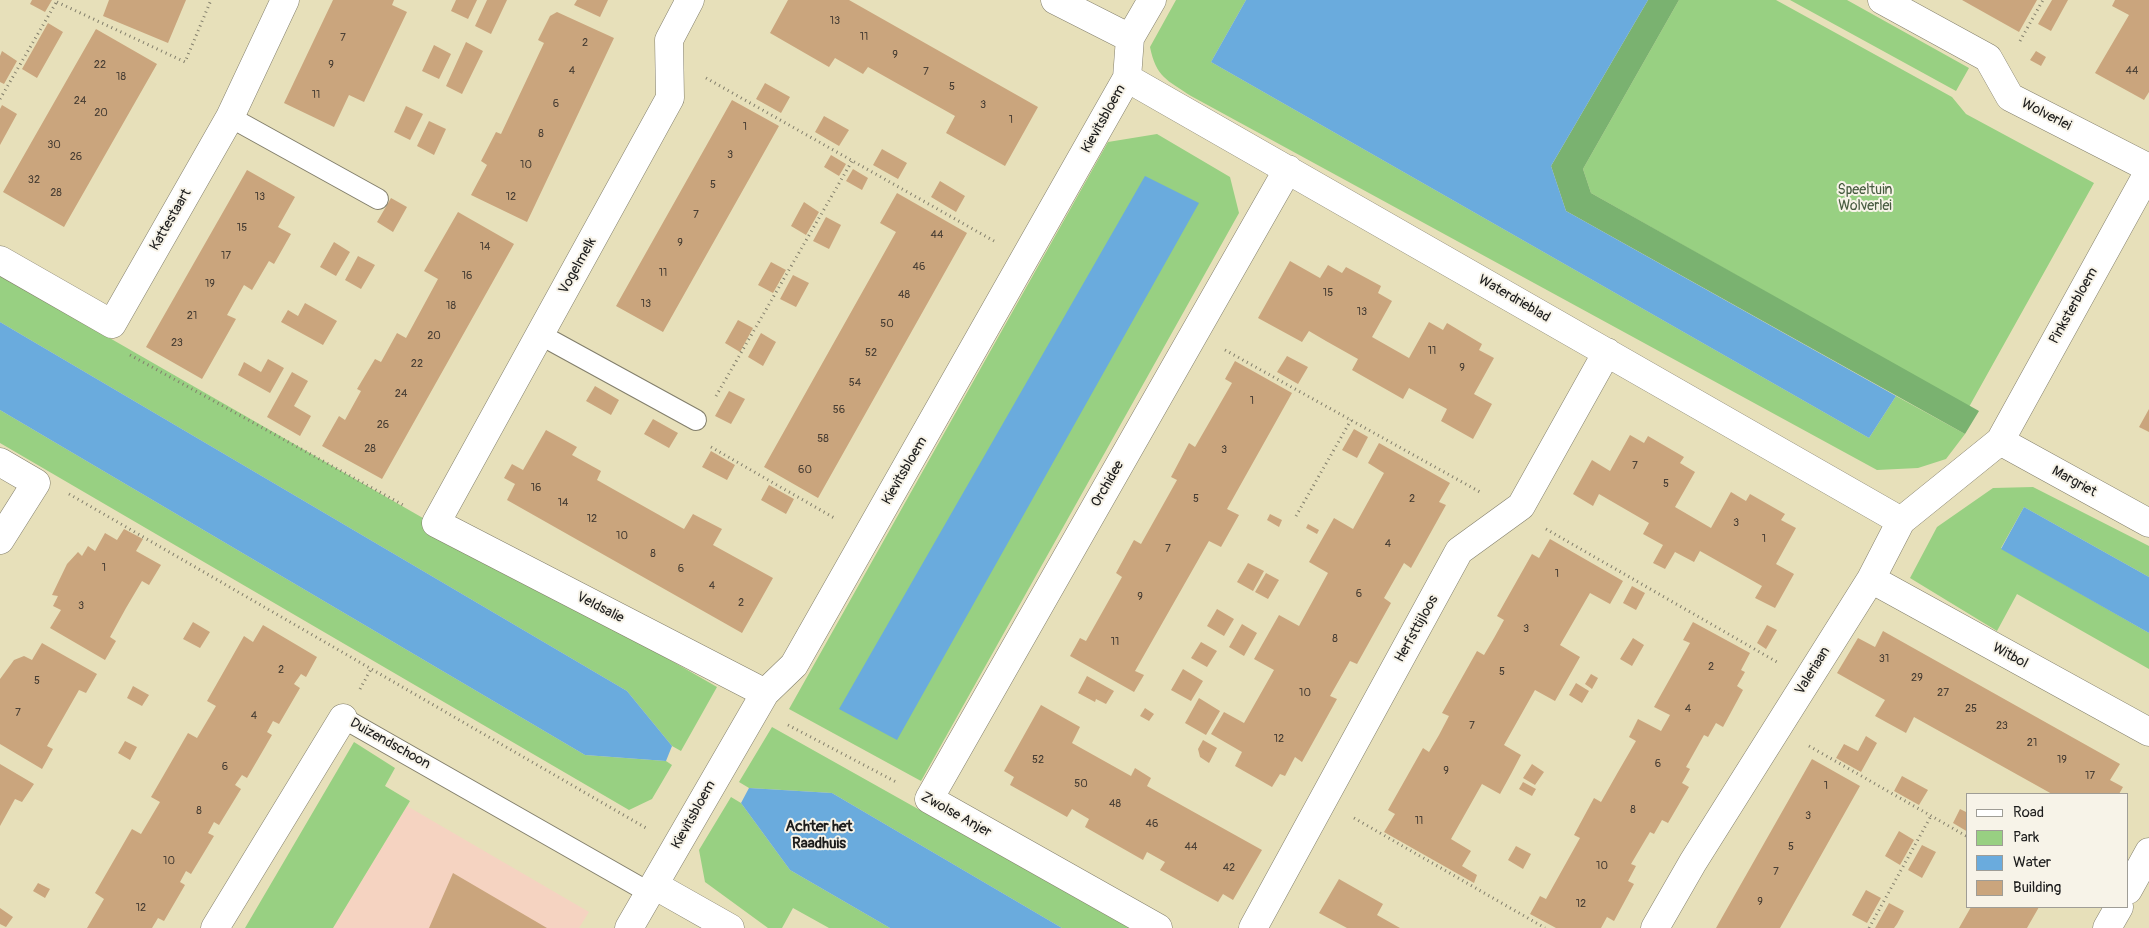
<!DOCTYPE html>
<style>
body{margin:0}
#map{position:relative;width:2149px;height:928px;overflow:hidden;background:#e7e0ba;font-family:Pangolin,sans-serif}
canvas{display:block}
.legend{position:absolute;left:1966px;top:793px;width:162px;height:115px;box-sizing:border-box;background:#f7f3e8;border:1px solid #9f9d96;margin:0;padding:6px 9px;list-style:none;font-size:15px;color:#1c1c1c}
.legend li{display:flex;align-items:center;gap:10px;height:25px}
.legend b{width:25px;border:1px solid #9f9d96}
</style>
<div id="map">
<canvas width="2149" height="928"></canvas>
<ul class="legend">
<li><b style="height:6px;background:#fff"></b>Road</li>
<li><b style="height:14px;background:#98d082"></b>Park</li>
<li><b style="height:14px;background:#6aabdd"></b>Water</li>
<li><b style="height:14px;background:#caa57d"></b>Building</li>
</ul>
</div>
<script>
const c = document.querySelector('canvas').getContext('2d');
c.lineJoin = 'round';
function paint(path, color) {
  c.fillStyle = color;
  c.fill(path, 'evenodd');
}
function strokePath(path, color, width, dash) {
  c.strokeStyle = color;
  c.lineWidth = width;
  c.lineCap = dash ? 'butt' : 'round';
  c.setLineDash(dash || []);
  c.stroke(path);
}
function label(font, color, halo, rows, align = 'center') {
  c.font = font + ' Pangolin,sans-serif';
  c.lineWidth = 4;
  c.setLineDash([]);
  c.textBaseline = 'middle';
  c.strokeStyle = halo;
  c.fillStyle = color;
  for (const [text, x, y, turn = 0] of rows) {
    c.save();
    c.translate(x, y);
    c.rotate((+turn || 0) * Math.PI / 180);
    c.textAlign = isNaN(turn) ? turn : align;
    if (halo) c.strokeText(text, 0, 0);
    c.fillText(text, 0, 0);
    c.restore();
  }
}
paint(new Path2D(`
 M407,806L589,912L579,928H333Z`), '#f5d3c1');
paint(new Path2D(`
 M1176,0H1246L1211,62L1869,438L1896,396L1965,434L1946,459L1918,468L1877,470L1191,96C1167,80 1156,77 1150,47Z
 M1679,0H1776L1952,97L1966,114L2094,183L1969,407L1591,193L1583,169Z
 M1790,0H1847L1969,68L1956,91Z
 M1157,134L1230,177L1239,213L921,781L789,709L1108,142Z
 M0,275L717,687L681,751L672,746L627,691L0,322Z
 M0,410L585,755L666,761L672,765L652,799L629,810L0,443Z
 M2033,487L2149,546V577L2024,507L2001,548L2149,633V669L2017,594L1997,631L1910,578L1937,527L1993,488Z
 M772,727L1130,928H1062L832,793L749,788L739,782Z
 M354,742L395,768L385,786L410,801L407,806L333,928H245Z
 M731,797L741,803L790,870L890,928H829L793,908L782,928H768L705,882L699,850Z`), '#98d082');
paint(new Path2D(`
 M1648,0H1679L1583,169L1591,193L1979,411L1965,434L1566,211L1551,166Z`), '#7ab270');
paint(new Path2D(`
 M1246,0H1648L1551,166L1566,211L1896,396L1869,438L1211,62Z
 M1145,176L1199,203L897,740L839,709Z
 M0,322L627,691L672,746L666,761L585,755L0,410Z
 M2024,507L2149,577V633L2001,549Z
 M749,788L832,793L1062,928H890L790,870L741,803Z`), '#6aabdd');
paint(new Path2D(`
 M32,0H52L45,12L30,4Z
 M109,0H186L168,43L103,16Z
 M333,0H394L392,5L407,12L364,102L349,95L334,127L284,103Z
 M456,0H477L468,19L451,11Z
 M487,0H507L491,34L475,26Z
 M577,0H608L600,17L574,5Z
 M788,0H849L1038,107L1005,166L946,133L955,116L868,67L863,74L835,58L829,67L770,33Z
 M1962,0H2037L2019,32Z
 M2052,0H2068L2051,31L2038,24Z
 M2115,0H2149V92L2144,100L2095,73L2129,15L2112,6Z
 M557,12L614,38L527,222L471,195L487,165L481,161L496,132L501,134L544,43L538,40L550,16Z
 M48,23L63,32L37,78L22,69Z
 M96,29L157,64L64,227L3,192Z
 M466,42L483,51L462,94L446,86Z
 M434,45L451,54L439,79L422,71Z
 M2,51L17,61L4,84L0,82V56Z
 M2036,51L2046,57L2041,66L2030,60Z
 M765,83L790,97L781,113L756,99Z
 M732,100L779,126L663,332L616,306Z
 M2,105L17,114L0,145V109Z
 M406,106L423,114L410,140L394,132Z
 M824,116L849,130L839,146L815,132Z
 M429,121L446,129L434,155L417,146Z
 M882,149L907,163L898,179L873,165Z
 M831,155L846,164L839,176L824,167Z
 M853,169L868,178L862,190L846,181Z
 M247,170L295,197L278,227L291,234L274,264L269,261L252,290L244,285L227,315L236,319L202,379L146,347Z
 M940,181L965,196L956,212L931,197Z
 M897,193L967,233L818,498L764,467L896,232L880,223Z
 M391,198L407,207L393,232L377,222Z
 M804,202L819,212L806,235L791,226Z
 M458,212L514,244L382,479L322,446L339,416L345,420L361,391L357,389L375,359L381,362L397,333L406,338L438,279L424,271Z
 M826,217L841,225L829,249L813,241Z
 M334,242L350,252L336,276L320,267Z
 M358,256L375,265L361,289L345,280Z
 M1290,261L1320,278L1328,265L1342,273L1346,267L1381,286L1378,293L1392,301L1372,337L1409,358L1429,322L1443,330L1447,323L1482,344L1479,350L1494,358L1474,394L1492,404L1473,439L1441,421L1447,409L1409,388L1403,399L1352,370L1358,359L1326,341L1309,331L1302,342L1258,318Z
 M771,262L786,270L773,293L758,285Z
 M793,275L809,283L796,307L780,299Z
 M305,303L337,321L323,345L281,322L288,310L298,316Z
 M738,320L753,328L740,352L725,343Z
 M761,333L776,342L763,366L748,357Z
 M1287,356L1308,367L1298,384L1277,372Z
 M268,359L284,368L270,393L238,375L244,362L261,372Z
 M1235,361L1292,393L1227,509L1239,515L1221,547L1209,541L1135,671L1144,675L1134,692L1070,656L1080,638L1086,641L1122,577L1116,573L1134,540L1141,544L1177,480L1171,477L1189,443L1195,447L1232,383L1225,379Z
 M292,372L308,381L294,406L311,416L300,436L267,417Z
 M595,386L619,400L611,415L586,401Z
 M729,391L745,399L731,424L715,416Z
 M2149,409V432L2139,427Z
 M653,419L678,433L669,448L644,434Z
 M1354,429L1368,437L1357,458L1342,450Z
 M546,430L577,447L572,455L601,471L597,480L684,529L693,514L722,529L713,545L773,578L742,633L507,500L515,484L504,478L512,464L523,470Z
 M1630,435L1644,443L1648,436L1684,457L1680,463L1695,472L1675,507L1711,528L1731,492L1746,501L1750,494L1785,514L1781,520L1796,528L1776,564L1794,574L1775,608L1755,598L1762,586L1700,551L1694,562L1675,552L1665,569L1653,563L1663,545L1643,534L1649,523L1599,494L1593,506L1573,494L1592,460L1610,471Z
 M1379,443L1450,483L1439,502L1446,505L1411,568L1404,563L1384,598L1391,603L1357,664L1350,661L1330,696L1337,699L1302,762L1295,757L1285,776L1280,774L1272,787L1235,766L1242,752L1211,734L1224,712L1244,723L1274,670L1254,659L1279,615L1299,626L1328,573L1309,562L1334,518L1353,529L1384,473L1368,463Z
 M711,451L735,465L727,480L702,467Z
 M769,485L794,499L786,514L761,500Z
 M1270,514L1282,520L1279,527L1267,520Z
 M1308,524L1319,530L1317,534L1306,528Z
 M124,529L143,539L136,551L161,565L149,585L142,581L126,608L110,637L116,641L105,660L50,628L61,610L53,606L58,596L52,595L67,564L78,552L82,556L88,546L95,551L105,533L117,540Z
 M1550,539L1623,581L1610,604L1590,593L1560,645L1580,657L1555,701L1535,690L1504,745L1521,755L1511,774L1500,794L1482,784L1451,839L1471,851L1462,866L1477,875L1474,883L1384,832L1395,814L1388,810L1423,748L1429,752L1439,735L1449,716L1442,713L1477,651L1484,655L1494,638L1504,620L1497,616L1532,554L1539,558Z
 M1248,563L1264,571L1253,591L1237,582Z
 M1266,573L1279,580L1268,599L1255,592Z
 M1632,586L1645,593L1636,610L1623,603Z
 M1217,609L1234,619L1224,636L1207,626Z
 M193,622L210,632L200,648L183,639Z
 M1693,622L1750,653L1741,670L1745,672L1737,686L1743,690L1723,727L1716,723L1708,737L1704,735L1686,767L1690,769L1682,783L1689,787L1668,823L1662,820L1654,834L1650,832L1631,864L1636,866L1628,881L1634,884L1614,921L1607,917L1601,928H1556L1530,914L1540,896L1546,899L1580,838L1574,835L1594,798L1601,802L1618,772L1636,741L1629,737L1638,719L1661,731L1670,715L1654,707L1690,643L1683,640Z
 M1242,624L1257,633L1244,656L1229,647Z
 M263,625L317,657L306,677L301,674L294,684L300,688L279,724L273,721L267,732L272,735L261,754L247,778L242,775L235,785L241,789L219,825L214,822L208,833L214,836L191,874L186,871L180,882L185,885L164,921L158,918L152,928H87L104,899L95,893L132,829L141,834L160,802L151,797L188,733L197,738L216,706L207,701L244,636L253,642Z
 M1767,625L1777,630L1766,649L1757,643Z
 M1883,631L2120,764L2110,780L2123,787L2119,794H2052L1914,717L1906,733L1875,716L1885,700L1837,673L1858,638L1875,647Z
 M1633,638L1644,645L1632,666L1620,659Z
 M1201,642L1217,651L1207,667L1191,658Z
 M42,643L97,674L86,693L79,690L47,746L53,749L42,769L0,744V679L14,660L24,656L32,660Z
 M1183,669L1203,681L1191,701L1171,690Z
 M1591,674L1598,678L1592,689L1585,684Z
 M1087,676L1114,691L1106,704L1096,699L1095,702L1078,693Z
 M1576,683L1589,691L1582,703L1569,695Z
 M133,686L149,695L142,706L127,698Z
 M1199,698L1220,711L1206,735L1185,723Z
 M1041,705L1080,727L1072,743L1131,776L1135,768L1151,778L1147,786L1262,850L1233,900L1223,894L1218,902L1160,870L1165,862L1147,852L1143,860L1085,827L1089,819L1072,809L1067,817L1010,785L1014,777L1004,771Z
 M1145,708L1154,714L1149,721L1140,716Z
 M1866,736L1877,743L1861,772L1836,758L1844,744L1858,751Z
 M1203,740L1217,748L1209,763L1200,757L1198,749Z
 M125,741L137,747L130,760L118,753Z
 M1812,759L1860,786L1780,928H1716Z
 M0,764L34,784L22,802L15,799L0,826Z
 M1532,764L1544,772L1535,785L1523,778Z
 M1902,776L1928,790L1919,805L1894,791Z
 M1523,782L1536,789L1532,796L1519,789Z
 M1960,809L1968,813V832L1953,823Z
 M1899,831L1914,840L1900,865L1885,856Z
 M1922,845L1936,852L1922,878L1908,870Z
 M1516,846L1531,854L1523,869L1508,860Z
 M453,873L547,928H429Z
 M1339,879L1383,904L1377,915L1400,928H1347L1319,913Z
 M38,883L50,889L45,898L33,891Z
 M1866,890L1881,898L1867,923L1852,915Z
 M1889,903L1904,911L1897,924L1894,928H1875Z
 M1971,907H2039L2027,928H1959Z
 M0,908L13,917L6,927L0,924Z`), '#caa57d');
const service = new Path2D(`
 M230,117L378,199
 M541,335L696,420
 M343,718L650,893`);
const minor = new Path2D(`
 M690,0L669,40L670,98L436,523L765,693
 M1055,0L1130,38
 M1882,0L1988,58L2010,97L2149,168
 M1127,78L1901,521
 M0,260L112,324L230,117L285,0
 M2000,441L2149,523
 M0,462L36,483L0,540
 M1871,579L2149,732
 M654,885L730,928
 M2128,890L2149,852
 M215,928L343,718
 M629,928L765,693L794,665L1127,78L1130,38L1152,0
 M1158,928L929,799L1288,169
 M1253,928L1459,551L1521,506L1607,352
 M1655,928L1693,862L1871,579L1901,521L2000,441L2149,171
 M2107,928L2119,907`);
strokePath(service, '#827e6b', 22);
strokePath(minor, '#827e6b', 29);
strokePath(new Path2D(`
 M57,2L185,62L211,0
 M2020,41L2043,0
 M706,78L994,241
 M0,99L57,1
 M1225,350L1480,492
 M130,355L405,506
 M716,396L852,161
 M711,447L836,519
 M69,494L646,828
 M1296,516L1351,420
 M1546,529L1777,662
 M360,689L371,669
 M788,725L898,783
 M1809,746L1968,837
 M1354,818L1545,928
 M1869,928L1931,816`), '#827e6b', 3, [1, 4]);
strokePath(service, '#fff', 20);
strokePath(minor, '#fff', 28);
label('11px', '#483e34', null, [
 ["13",835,21],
 ["11",864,37],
 ["7",343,38],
 ["2",585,43],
 ["9",895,55],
 ["22",100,65],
 ["9",331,65],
 ["4",572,71],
 ["44",2132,71],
 ["7",926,72],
 ["18",121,77],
 ["5",952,87],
 ["11",316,95],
 ["24",80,101],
 ["6",556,104],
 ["3",983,105],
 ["20",101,113],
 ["1",1011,120],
 ["1",745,127],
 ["8",541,134],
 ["30",54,145],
 ["3",730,155],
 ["26",76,157],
 ["10",526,165],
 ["32",34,180],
 ["5",713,185],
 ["28",56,193],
 ["13",260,197],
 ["12",511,197],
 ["7",696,215],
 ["15",242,228],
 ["44",937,235],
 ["9",680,243],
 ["14",485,247],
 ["17",226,256],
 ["46",919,267],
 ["11",663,273],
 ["16",467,276],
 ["19",210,284],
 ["15",1328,293],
 ["48",904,295],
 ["13",646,304],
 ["18",451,306],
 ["13",1362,312],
 ["21",192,316],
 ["50",887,324],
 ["20",434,336],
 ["23",177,343],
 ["11",1432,351],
 ["52",871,353],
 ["22",417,364],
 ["9",1462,368],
 ["54",855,383],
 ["24",401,394],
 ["1",1252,401],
 ["56",839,410],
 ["26",383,425],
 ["58",823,439],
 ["28",370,449],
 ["3",1224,450],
 ["7",1635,466],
 ["60",805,470],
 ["5",1666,484],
 ["16",536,488],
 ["5",1196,499],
 ["2",1412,499],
 ["14",563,503],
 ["12",592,519],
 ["3",1736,523],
 ["10",622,536],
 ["1",1764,539],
 ["4",1388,544],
 ["7",1168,549],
 ["8",653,554],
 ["1",104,568],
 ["6",681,569],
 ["1",1557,574],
 ["4",712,586],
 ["6",1359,594],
 ["9",1140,597],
 ["2",741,603],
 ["3",81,606],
 ["3",1526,629],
 ["8",1335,639],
 ["11",1115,642],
 ["31",1884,659],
 ["2",1711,667],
 ["2",281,670],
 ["5",1502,672],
 ["29",1917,678],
 ["5",37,681],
 ["10",1305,693],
 ["27",1943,693],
 ["4",1688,709],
 ["25",1971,709],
 ["7",18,713],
 ["4",254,716],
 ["7",1472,726],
 ["23",2002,726],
 ["12",1279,739],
 ["21",2032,743],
 ["52",1038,760],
 ["19",2062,760],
 ["6",1658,764],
 ["6",225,767],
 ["9",1446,771],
 ["17",2090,776],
 ["50",1081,784],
 ["1",1826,786],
 ["48",1115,804],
 ["8",1633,810],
 ["8",199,811],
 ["3",1808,816],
 ["11",1419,821],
 ["46",1152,824],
 ["44",1191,847],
 ["5",1791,847],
 ["10",169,861],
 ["10",1602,866],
 ["42",1229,868],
 ["7",1776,872],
 ["9",1760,902],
 ["12",1581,904],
 ["12",141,908]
]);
label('14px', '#1c1c1c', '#f7f3e8', [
 ["Wolverlei",2046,115,27],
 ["Kievitsbloem",1104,119,-61],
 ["Kattestaart",171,220,-60],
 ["Vogelmelk",578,266,-61],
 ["Waterdrieblad",1514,299,30],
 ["Pinksterbloem",2074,306,-61],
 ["Kievitsbloem",905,471,-60],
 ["Margriet",2074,482,29],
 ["Orchidee",1108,484,-60],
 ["Veldsalie",600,608,27],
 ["Herfsttijloos",1417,629,-61],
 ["Witbol",2010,656,29],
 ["Valeriaan",1813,671,-58],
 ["Duizendschoon",390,744,29],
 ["Kievitsbloem",694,815,-61],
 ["Zwolse Anjer",956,815,29]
]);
label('14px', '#475b40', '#f7f3e8', [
 ["Speeltuin",1865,190],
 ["Wolverlei",1865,206]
]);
label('bold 15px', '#1c1c1c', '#f7f3e8', [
 ["Achter het",819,827],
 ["Raadhuis",819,844]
]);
</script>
